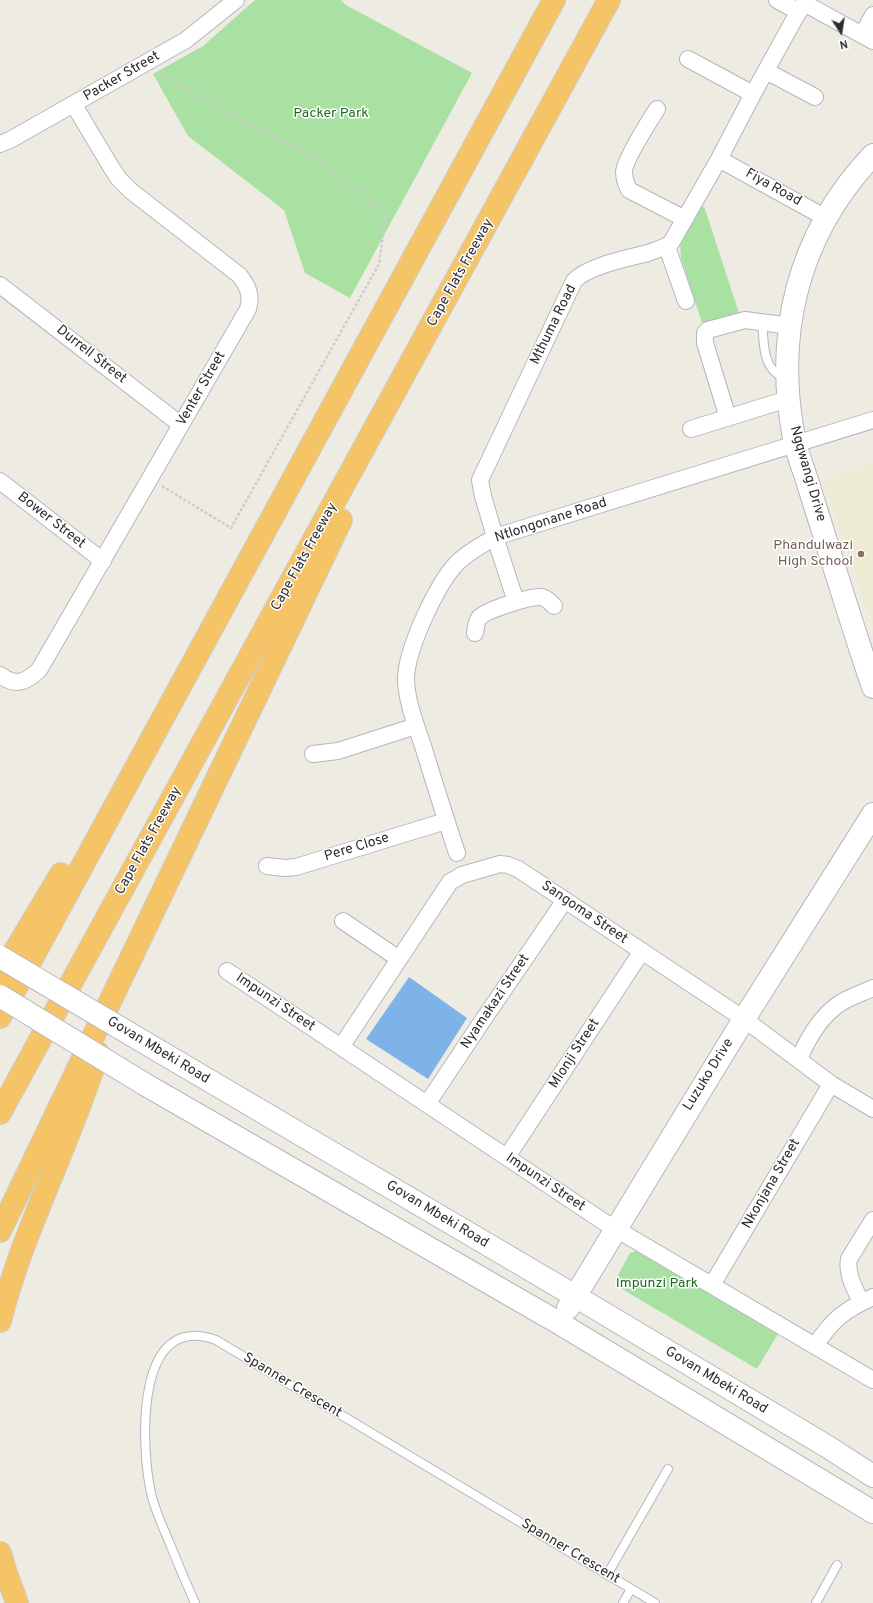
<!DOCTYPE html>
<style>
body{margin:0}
#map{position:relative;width:873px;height:1603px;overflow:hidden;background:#eeece2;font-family:Overpass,sans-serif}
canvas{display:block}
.north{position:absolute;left:821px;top:12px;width:40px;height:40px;-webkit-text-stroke:3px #fff;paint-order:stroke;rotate:168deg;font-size:11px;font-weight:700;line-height:16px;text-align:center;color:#2e2e2e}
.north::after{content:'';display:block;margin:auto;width:14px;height:18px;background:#2e2e2e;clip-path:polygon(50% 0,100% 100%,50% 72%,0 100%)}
</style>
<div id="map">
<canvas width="873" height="1603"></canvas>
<div class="north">N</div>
</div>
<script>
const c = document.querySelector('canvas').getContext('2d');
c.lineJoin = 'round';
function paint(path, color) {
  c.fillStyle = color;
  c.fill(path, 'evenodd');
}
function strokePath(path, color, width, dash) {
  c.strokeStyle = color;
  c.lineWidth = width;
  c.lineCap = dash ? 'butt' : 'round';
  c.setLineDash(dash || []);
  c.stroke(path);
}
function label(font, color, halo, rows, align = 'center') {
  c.font = font + ' Overpass,sans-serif';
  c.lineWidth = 3;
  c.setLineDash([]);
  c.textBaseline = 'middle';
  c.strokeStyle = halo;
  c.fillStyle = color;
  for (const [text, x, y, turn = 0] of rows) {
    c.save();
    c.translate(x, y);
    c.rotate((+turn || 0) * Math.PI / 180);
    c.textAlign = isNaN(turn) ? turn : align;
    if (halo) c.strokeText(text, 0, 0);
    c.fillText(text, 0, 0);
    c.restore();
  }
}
paint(new Path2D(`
 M873,464V628L824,480Z`), '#eeebd3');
paint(new Path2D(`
 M255,0H341L346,5L472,73L350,298L305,273L284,210L188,136L153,74L203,46Z
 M702,205L705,209L739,313L702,323L681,258L680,245Z
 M638,1248L779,1332L757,1369L622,1289L618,1275L630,1253L634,1252Z`), '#a9e1a2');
paint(new Path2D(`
 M409,977L467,1018L428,1079L366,1039Z`), '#7db3e8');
const lane = new Path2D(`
 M762,322C764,338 762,360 775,372C778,375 782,377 786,380
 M607,1575L668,1469
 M195,1603C186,1583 178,1564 170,1544C163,1527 155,1511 151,1493C141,1447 134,1310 216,1340L655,1603
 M623,1603L631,1589
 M816,1603L837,1565`);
const street = new Path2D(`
 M777,0L799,12
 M804,3L873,41
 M862,35L873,15
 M688,59L753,94
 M766,71L815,97
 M657,109C650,120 624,161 624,172C624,178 626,184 629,190L685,219
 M0,144L10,140L186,40L236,0
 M719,159L826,218
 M667,247L686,301
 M0,285L181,425
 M728,418L705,343V333L708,330L745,320L790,326
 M691,429L788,399
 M0,481L103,561
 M516,602L495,537L483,496L480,480L574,281C587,266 629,258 648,253C656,250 664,248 671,243L719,159L753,94L805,0
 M475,633C476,628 476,622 479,618C486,610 530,596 541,597C547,598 550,602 554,606
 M0,675C16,687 26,682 39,670L248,309C252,295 248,286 239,275L131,191L119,179L111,167L74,105
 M313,754L338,751L416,726
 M457,853C445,817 434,782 423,746C416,725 406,700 406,678C407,648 437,584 457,563C468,552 482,545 495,537L873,420
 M267,866L285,868L296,867L446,821
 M343,921L399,959
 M227,971L604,1222L873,1380
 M341,1047L450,882L462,875L500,864L508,865L518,869L744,1019L831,1084L873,1109
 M799,1059C808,1038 820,1017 839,1004C849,997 862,993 873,988
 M427,1104L483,1020L565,900
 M507,1157L642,951
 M712,1285L831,1084
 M861,1302C855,1289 846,1274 849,1259L873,1220
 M815,1346C832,1320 844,1310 873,1297`);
const secondary = new Path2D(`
 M873,155C797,235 773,336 795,443C798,454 802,466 806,477C812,497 819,518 825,538C841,588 856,637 873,687
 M159,1051L575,1296L828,1447L873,1476
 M146,1085L559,1323L873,1512
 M568,1308L744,1019L873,814`);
const highway = new Path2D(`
 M0,976L61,874
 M0,1017L554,0
 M0,1113L609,0
 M0,1231L341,520
 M0,1321C23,1229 70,1144 98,1053
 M0,1553L5,1570L17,1603`);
strokePath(lane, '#b5b5c0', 10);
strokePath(street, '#b5b5c0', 18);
strokePath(secondary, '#b5b5c0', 24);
strokePath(highway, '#cdcdcd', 24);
strokePath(new Path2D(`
 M159,72L163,77L322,162L386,214L379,264L231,528L162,486`), '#cdcdcd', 2.5, [3, 2]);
strokePath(lane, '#fff', 8);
strokePath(street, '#fff', 16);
strokePath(secondary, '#fff', 22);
strokePath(highway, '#f5c466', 22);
const secondaryBridge = new Path2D(`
 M0,957L159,1051
 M0,996L146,1085`);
strokePath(secondaryBridge, '#b5b5c0', 24, []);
strokePath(secondaryBridge, '#fff', 22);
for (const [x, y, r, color] of [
 [861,554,4,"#8d6e63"]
]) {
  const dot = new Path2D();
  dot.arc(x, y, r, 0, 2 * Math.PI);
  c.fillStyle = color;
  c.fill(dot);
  strokePath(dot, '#fff', 1.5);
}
label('14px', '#2e2e2e', '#fff', [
 ["Packer Street",122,77,-30],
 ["Fiya Road",773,188,29],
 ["Cape Flats Freeway",461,273,-61],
 ["Mthuma Road",554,325,-64],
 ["Durrell Street",91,355,38],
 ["Venter Street",202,389,-60],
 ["Ngqwangi Drive",807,474,74],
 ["Bower Street",51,521,38],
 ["Ntlongonane Road",551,521,-18],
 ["Cape Flats Freeway",305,557,-61],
 ["Cape Flats Freeway",149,841,-61],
 ["Pere Close",357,848,-17],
 ["Sangoma Street",584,913,34],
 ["Nyamakazi Street",496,1002,-56],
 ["Impunzi Street",275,1003,34],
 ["Govan Mbeki Road",158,1051,31],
 ["Mlonji Street",575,1054,-57],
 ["Luzuko Drive",709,1075,-58],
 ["Impunzi Street",545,1183,34],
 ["Nkonjana Street",772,1184,-60],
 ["Govan Mbeki Road",437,1215,31],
 ["Govan Mbeki Road",716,1381,31],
 ["Spanner Crescent",292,1386,31],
 ["Spanner Crescent",570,1552,31]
]);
label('14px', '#206921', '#fff', [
 ["Packer Park",331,114],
 ["Impunzi Park",657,1284]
]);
label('14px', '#785e54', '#fff', [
 ["Phandulwazi",853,546],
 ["High School",853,562]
], 'right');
</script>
